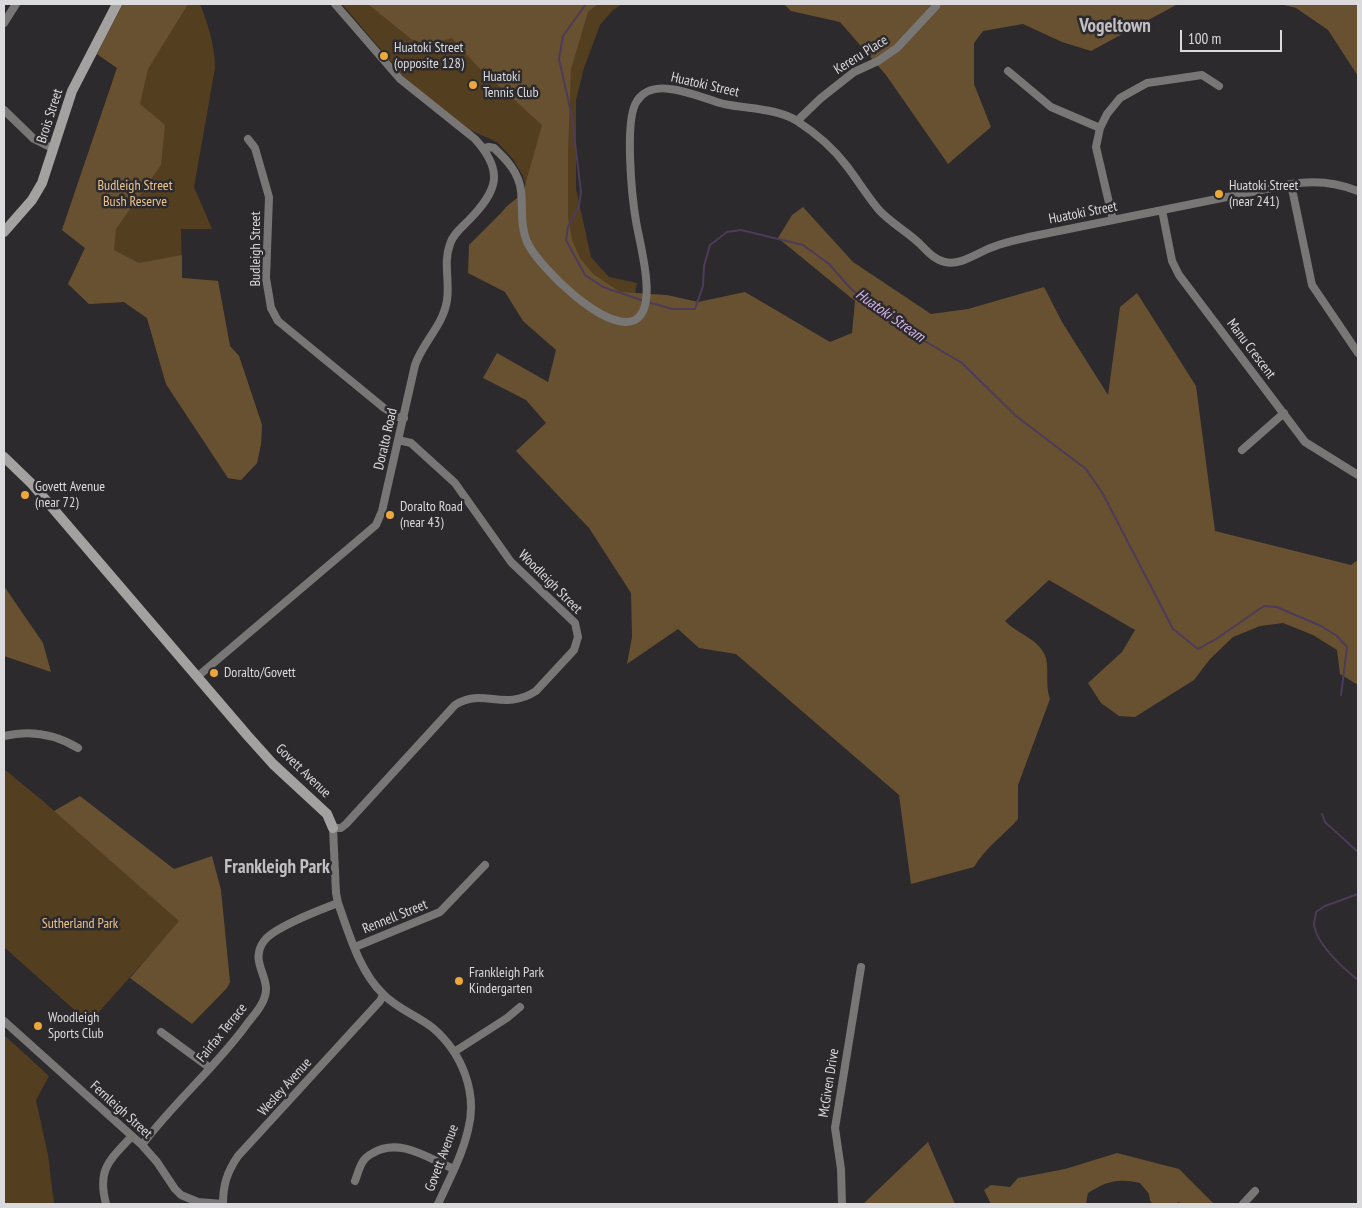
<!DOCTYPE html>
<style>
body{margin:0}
#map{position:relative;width:1362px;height:1208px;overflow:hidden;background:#2c2a2d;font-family:"PT Sans Narrow",sans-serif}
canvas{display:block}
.frame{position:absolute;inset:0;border:5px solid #dbdadc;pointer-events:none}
.scale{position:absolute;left:1180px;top:30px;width:102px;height:22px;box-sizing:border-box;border:2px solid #dbdadc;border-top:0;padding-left:6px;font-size:15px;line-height:18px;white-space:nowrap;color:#dbdadc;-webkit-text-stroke:4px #2c2a2d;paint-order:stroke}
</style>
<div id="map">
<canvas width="1362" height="1208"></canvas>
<div class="frame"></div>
<div class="scale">100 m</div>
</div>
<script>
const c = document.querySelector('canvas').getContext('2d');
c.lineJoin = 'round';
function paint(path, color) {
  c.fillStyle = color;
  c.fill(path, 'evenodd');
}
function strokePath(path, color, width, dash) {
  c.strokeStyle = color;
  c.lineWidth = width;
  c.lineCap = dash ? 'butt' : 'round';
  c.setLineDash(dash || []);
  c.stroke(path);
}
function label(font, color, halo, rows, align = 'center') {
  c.font = font + ' "PT Sans Narrow",sans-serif';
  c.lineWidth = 5;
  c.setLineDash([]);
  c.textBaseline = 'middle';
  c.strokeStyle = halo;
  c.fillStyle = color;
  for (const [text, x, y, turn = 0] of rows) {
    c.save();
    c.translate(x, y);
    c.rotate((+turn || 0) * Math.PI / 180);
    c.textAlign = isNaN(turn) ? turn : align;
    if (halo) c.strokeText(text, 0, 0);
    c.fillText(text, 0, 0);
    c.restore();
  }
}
paint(new Path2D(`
 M123,4H200C208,24 215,46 215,68L194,187L212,229H181L182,278L218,281L230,346L239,356L262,425L261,444L257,463L241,480L228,478L166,384L147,318L124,302L89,304L68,284L85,248L62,230L117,68L97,54Z
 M342,4H622L613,10L600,25L584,68L576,100V189L591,257L609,277L637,283L632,312L621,317L527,190L523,176L513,159L497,142L461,126L409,83Z
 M4,769L43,801L180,921L89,1023L4,947Z
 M4,1035L49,1076L36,1100L48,1155L54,1204H4Z`), '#543e20');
paint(new Path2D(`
 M123,4H188L148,69L140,104L165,125L161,165L116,229L114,250L139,263L182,255V278L218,281L230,346L239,356L262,425L261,444L257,463L241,480L228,478L166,384L147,318L124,302L89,304L68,284L85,248L62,230L117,68L97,54Z
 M368,4H598L588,12L571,69L568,151V217L572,240L580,258L593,274L620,292L667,295L698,302L745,292L830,342L852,333L855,301L778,238L792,215L803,207L853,262L931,314L968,309L1044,287L1062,322L1108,395L1120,307L1137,293L1196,386L1215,531L1351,565L1358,560V685L1340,674L1337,650L1313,635L1283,623L1260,626L1233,637L1210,659L1194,680L1135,717L1119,716L1101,703L1088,683L1122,652L1135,630L1049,580L1005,621C1017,634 1040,639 1046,658C1049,671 1045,686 1050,699L1018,785V819C1004,835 985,848 974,867L911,884L899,795L736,654L699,648L678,629L627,664L632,637L631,593L589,528L516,451L546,423L526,400L483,378L497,353L548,382L556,350L523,321L505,292L468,273L469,245L501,213L506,207L523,193L542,125L477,66L452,38L429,45L411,39Z
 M784,4H1178L1091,51L1062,42L1023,24L983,31L974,43V84L991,127L948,164L886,75L840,22L791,11Z
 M1280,4H1358V76L1328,30L1296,8Z
 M4,586L43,643L51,672L4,656Z
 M80,796L174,869L212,856L221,890L230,982L227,988L192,1024L130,978L179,921L54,811Z
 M928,1142L955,1204H863Z
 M1117,1153L1179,1169L1214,1204H1181L1179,1202L1174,1204H1153L1150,1201L1149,1194L1140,1183C1119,1178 1106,1181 1088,1193L1086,1204H991L984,1190L991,1185L1010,1187L1018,1178L1065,1169Z`), '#685130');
strokePath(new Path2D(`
 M586,4L563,36L559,59L572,117L581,192L579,206L568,227L566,240L585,275L603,287L644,301
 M648,302L672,309H695L703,286L704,266L710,245L727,232L741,230L803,245L829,264L852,290L906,330L962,363L1016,416L1086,469L1103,494L1173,629L1198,649L1216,639L1264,606L1277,607L1321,626L1337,636L1347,647L1341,695
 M1322,814L1325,822L1358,852
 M1358,894L1325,906L1316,912C1316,916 1314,921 1314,924C1316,944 1344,969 1358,980`), '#4d3b5a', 2);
strokePath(new Path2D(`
 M4,23L16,4
 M1008,71L1051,107L1100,128
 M4,110L34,139L54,149
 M797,121L821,98L854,72L878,61L897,48L936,6
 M248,139L255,148L269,197L266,278L271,308L278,321L384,408L398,417L404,418
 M484,148L489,147L494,148C507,160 519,173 521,191C523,208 520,225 527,242C538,266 606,334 635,320C659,307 639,242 636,221C632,198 624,119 637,101C644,90 657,87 670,89C688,91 706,99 724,104C747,109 777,108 797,121C814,132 833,148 846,165C857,179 867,196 879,210C891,223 906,231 919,243C926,250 934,260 945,262C961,266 978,252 993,247C1005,242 1017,240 1029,237L1291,184C1315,180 1336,182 1358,191
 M1291,184L1312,285L1358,353
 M1162,210L1172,261L1179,275L1305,442L1358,475
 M1113,220L1096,147L1100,128L1107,114L1120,98L1147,83L1202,75L1219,86
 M398,440L411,443L455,483L511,562L575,623L578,637L574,650L536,691C504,712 483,687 455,705L346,824L341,828H333L336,893L338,903C349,933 359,971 383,994C397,1009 417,1015 433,1028C462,1053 478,1093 468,1130C462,1156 449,1180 438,1204
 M1242,450L1284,413
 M197,677L376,525L382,511L415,365C423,342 444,324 447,300C450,281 443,263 450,244C453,234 462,227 469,220C497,191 505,172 475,139L400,79L335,4
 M4,736C30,730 55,734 78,748
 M355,947L440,912L485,865
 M4,1021L142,1145L157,1162L175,1189L181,1195L198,1202L223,1204
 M161,1032L210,1068
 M454,1052L507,1018L520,1007
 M142,1145C174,1102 216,1067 247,1024C253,1016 261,1008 264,999C273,978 248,963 264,941C274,927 320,910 338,903
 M355,1181C357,1176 359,1168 362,1163C364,1159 369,1155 373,1153C400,1137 429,1159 454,1169
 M106,1204C97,1169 109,1161 132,1136
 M223,1204C223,1185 227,1172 238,1156L380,1001L383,995
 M842,1204L841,1169L835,1128L861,967
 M1243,1204L1255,1191`), '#787776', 8);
strokePath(new Path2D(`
 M4,232L32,200L42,183L72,91L117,4
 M4,457L32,484L247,735L273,764L327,814L333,828`), '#a4a2a0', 10);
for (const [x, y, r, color] of [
 [384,56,5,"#eda83b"],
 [473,85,5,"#eda83b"],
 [1219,194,5,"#eda83b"],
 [25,495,5,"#eda83b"],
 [390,515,5,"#eda83b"],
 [214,673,5,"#eda83b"],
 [459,981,5,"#eda83b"],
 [38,1026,5,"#eda83b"]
]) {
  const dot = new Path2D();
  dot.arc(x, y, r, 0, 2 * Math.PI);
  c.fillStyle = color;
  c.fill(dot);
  strokePath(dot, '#2c2a2d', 2);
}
label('14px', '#dbdadc', '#2c2a2d', [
 ["Huatoki Street",394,48],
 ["(opposite 128)",394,64],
 ["Huatoki",483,77],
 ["Tennis Club",483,93],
 ["Huatoki Street",1229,186],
 ["(near 241)",1229,202],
 ["Govett Avenue",35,487],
 ["(near 72)",35,503],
 ["Doralto Road",400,507],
 ["(near 43)",400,523],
 ["Doralto/Govett",224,673],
 ["Frankleigh Park",469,973],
 ["Kindergarten",469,989],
 ["Woodleigh",48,1018],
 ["Sports Club",48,1034]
], 'left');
label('14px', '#dbdadc', '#2c2a2d', [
 ["Kereru Place",861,55,-32],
 ["Huatoki Street",705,85,13],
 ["Brois Street",50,116,-72],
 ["Huatoki Street",1083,213,-11],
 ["Budleigh Street",256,249,-90],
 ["Manu Crescent",1251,349,53],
 ["Doralto Road",386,439,-77],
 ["Woodleigh Street",550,582,45],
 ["Govett Avenue",303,771,44],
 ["Rennell Street",395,917,-22],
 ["Fairfax Terrace",222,1033,-51],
 ["McGiven Drive",829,1083,-81],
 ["Wesley Avenue",285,1087,-48],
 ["Fernleigh Street",121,1110,42],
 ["Govett Avenue",442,1158,-69]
]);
label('14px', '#edc38b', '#2c2a2d', [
 ["Budleigh Street",135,186],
 ["Bush Reserve",135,202],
 ["Sutherland Park",80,924]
]);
label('italic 15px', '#d7b6f0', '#2c2a2d', [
 ["Huatoki Stream",890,316,35]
]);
label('bold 19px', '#c1bfc3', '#2c2a2d', [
 ["Vogeltown",1115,27],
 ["Frankleigh Park",277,868]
]);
</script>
